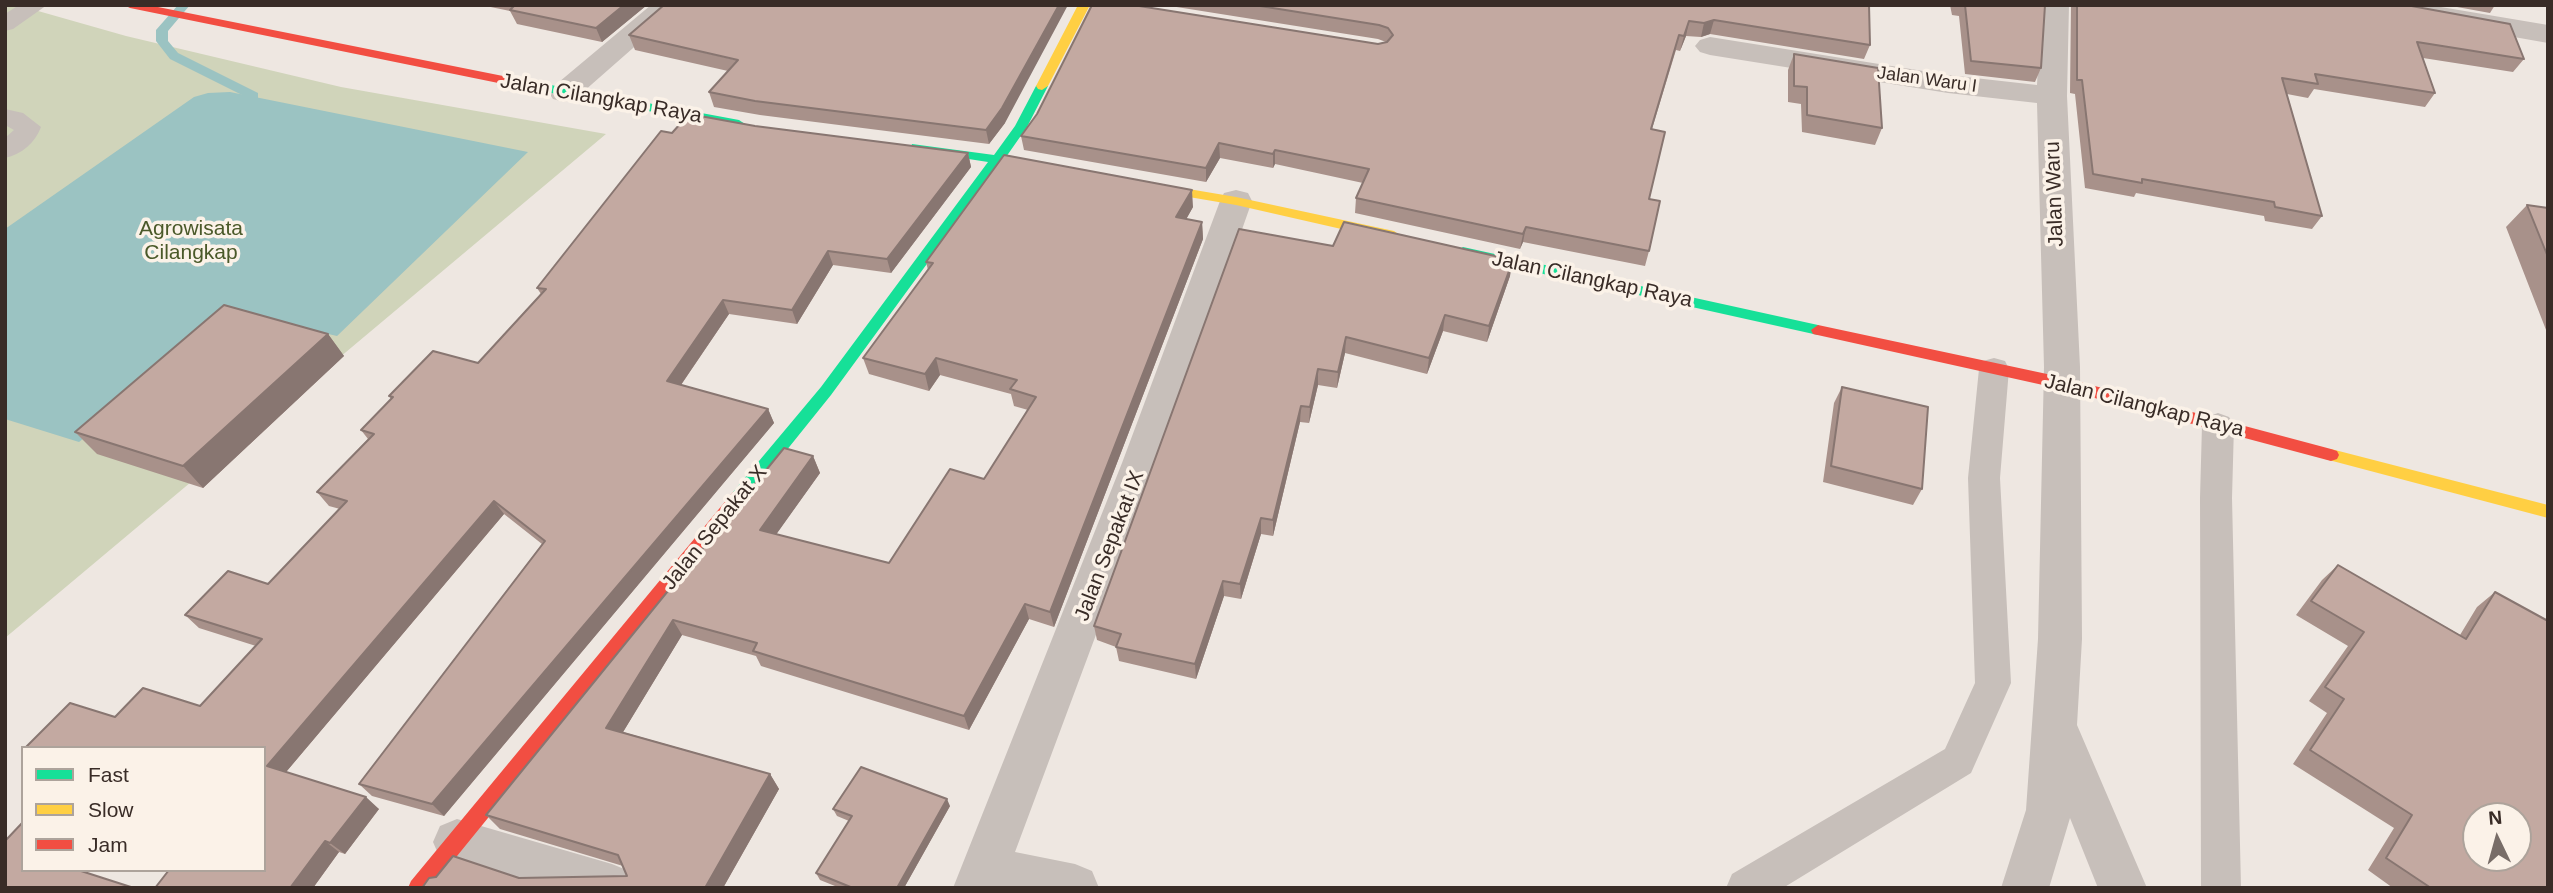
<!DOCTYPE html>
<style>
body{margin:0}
#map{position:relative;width:2553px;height:893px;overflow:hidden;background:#eee7e1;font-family:Helvetica,sans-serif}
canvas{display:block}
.frame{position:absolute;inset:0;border:7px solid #392c27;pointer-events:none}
.legend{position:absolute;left:21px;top:746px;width:245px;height:126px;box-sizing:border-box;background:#fbf2e8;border:2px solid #ada39b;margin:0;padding:9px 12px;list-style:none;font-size:21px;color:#392c27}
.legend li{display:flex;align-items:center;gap:14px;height:35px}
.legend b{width:35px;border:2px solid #ada39b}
.north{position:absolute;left:2462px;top:802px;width:70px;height:70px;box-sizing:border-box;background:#fbf2e8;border:2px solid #ada39b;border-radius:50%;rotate:355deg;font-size:19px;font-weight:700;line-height:28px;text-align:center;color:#392c27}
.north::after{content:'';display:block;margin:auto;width:24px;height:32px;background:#786d68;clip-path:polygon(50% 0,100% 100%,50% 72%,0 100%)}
</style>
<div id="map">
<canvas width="2553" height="893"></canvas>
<div class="frame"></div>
<ul class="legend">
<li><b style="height:9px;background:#16e098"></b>Fast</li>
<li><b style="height:9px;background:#ffcf43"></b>Slow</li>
<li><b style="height:9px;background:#f24e42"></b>Jam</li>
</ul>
<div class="north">N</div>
</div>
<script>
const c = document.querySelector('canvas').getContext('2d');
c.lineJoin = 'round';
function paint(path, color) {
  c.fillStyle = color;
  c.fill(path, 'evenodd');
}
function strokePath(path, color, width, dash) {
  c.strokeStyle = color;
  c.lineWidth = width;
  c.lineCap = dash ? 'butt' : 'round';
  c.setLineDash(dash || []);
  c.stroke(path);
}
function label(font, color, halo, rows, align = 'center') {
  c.font = font + ' Helvetica,sans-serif';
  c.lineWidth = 7;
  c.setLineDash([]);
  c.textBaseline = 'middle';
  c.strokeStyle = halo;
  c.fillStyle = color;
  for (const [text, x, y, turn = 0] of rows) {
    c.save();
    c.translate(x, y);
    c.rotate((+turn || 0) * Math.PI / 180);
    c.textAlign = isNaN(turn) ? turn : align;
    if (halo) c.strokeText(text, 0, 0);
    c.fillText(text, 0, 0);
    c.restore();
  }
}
paint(new Path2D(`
 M5,5H17L126,36L341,87L606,134L5,638Z`), '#d0d4ba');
paint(new Path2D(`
 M230,92L528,152L337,336L237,313L79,442L5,419V229L194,97L208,93Z`), '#9bc3c2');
paint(new Path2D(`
 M178,5H190L168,31V41L178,53L258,93V99H250L170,59L156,41V30Z`), '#9bc3c2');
paint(new Path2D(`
 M19,5H47L13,29L5,31V14Z
 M5,109L23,113L41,127C35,143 22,154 5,158V138L14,130L5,125Z
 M1994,358L2005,361L2009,369L2000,478L2011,683L1971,773L1783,888H1726L1732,874L1945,749L1975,683L1968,478L1979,369L1983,361Z
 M2218,413L2229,417L2234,425L2232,498L2241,888H2201L2200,498L2202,425L2207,417Z`), '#c7bfba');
paint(new Path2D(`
 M651,5H682L575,99L564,102L553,99L549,93L553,87Z
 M2041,5H2069L2067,96L2080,367L2082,639L2077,725L2147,888H2098L2070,818L2049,888H2001L2026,810L2038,639L2044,367L2037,103L1948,93L1710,55L1700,52L1695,46L1700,40L1710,37L1948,75L2037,85Z
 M2364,5H2429L2548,25V43L2378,13L2368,11Z
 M1236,190L1248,193L1252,201L1160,463L1015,852L1075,864L1092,871L1099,888H953L1122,463L1220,201L1224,193Z
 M457,819L612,864L629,871L636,888H533L440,858L433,842L440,826Z`), '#c7bfba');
paint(new Path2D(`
 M513,78L739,120L745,124L739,128L509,85L507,82Z
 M1042,82L1048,86L1027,127L1006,157L1056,165V171L1000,164L831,395L745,502H733L731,497L733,492L821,387L988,162L917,151L911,147L912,144L994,155L1015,126L1036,86Z
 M1463,247L1818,325L1825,330L1818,335L1458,255L1456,252Z`), '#16e098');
paint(new Path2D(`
 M1078,5H1090L1048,86L1042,90L1038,89L1036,86Z
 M1141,181L1236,197L1394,231L1401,236L1394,241L1236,205L1136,188L1134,185Z
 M2331,449L2548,505V518L2325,459L2323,455L2325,451Z`), '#ffcf43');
paint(new Path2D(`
 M124,5H148L513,78L519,82L513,86L130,8Z
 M1818,325L2061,377L2331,449L2337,451L2339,455L2337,459L2331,461L2061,389L1813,334L1811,330Z
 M739,491L745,492L747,497L745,502L431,888H408L411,881L733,492Z`), '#f24e42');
paint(new Path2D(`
 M481,5H647L602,42L517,24L510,11Z
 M1164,5H1869L1870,45L1864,59L1710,34L1701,37L1686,36L1680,51L1676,50L1652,129L1649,199V251L1645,266L1523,242L1520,249L1355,213L1356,198L1363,183L1275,164L1273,168L1220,158L1206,182L1024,150L1021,136L1037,114L1386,42L1378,39Z
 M1950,5H2045L2041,68L2035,82L1965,74L1959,16L1952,15Z
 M2071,5H2406L2524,59L2513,72L2423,58L2435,93L2425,107L2314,89L2308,98L2287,94L2322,216L2312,229L2265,221L2264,216L2136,193L2134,197L2085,188L2075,94L2070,93Z
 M2446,5H2495L2490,13Z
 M629,35L1005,123L989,144L760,115L714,107L709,92L728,71L635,50Z
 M1794,54L1882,128L1875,145L1802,132L1801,104L1788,102V70Z
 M755,126L968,153L971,167L891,273L833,265L797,324L729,314L681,385L768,409L774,423L444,816L372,796L359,784L542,544L504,514L286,772L379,809L345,854L339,852L313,888H155L264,870V748L115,717L200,706L256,646L199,628L185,615L268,584L340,509L329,506L317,492L368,439L361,430L391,399L389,396L478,363L541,294L537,288L672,133Z
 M2527,205L2548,208V335L2506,227Z
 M1193,207L1186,219L1202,222L1203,239L1054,627L1029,619L969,730L761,666L756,656L682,635L623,732L770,774L779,789L723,888L519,878L627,876L623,866L500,829L486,815L813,456L820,473L776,534L889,563L984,479L1028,410L1014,406L1011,394L940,375L929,391L869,374L863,358L928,270L926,262Z
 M1333,246L1510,276L1487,342L1443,331L1427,374L1345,353L1337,388L1318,385L1309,423L1300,422L1273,536L1261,534L1241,599L1224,596L1196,679L1119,661L1116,647L1097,640L1094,626Z
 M328,334L344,356L203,488L97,454L75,432Z
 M1842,387L1922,489L1913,505L1823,482L1834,403Z
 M2338,565L2460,635L2477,607L2495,592L2548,888H2393L2368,870L2394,828L2293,764L2327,713L2309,701L2348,646L2296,615L2322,580Z
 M950,806L904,888H840L820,880L816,873L849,821L837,816L833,809Z`), '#a8918a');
paint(new Path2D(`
 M624,5H647L602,42L596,28Z
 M1059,5H1068L1005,123L989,144L986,130Z
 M1714,20L1710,34L1701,37L1704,23Z
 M1689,21L1686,36L1680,51L1684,36Z
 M1219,143L1220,158L1206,182V168Z
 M1275,150V164L1273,168V154Z
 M968,153L971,167L891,273L887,259Z
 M1192,190L1193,207L1178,234L1176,217Z
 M1202,222L1203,239L1054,627L1050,612Z
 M1526,227L1523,242L1520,249L1523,234Z
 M828,251L833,265L797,324L792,310Z
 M1513,260L1510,276L1487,342L1489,326Z
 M723,300L729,314L674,395L667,381Z
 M1445,315L1443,331L1427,374L1429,358Z
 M328,334L344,356L203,488L183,466Z
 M1346,337L1345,353L1337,388L1338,372Z
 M936,358L940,375L929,391L925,374Z
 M1318,369V385L1309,423L1310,407Z
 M1301,406L1300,422L1273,536V520Z
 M768,409L774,423L444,816L432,804Z
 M813,456L820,473L768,546L760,530Z
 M494,501L504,514L281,778L267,766Z
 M1261,518V534L1241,599L1240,584Z
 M1223,581L1224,596L1196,679L1195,664Z
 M1025,604L1029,619L969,730L964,716Z
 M673,620L682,635L617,742L606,728Z
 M770,774L779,789L723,888H705Z
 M366,797L379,809L345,854L330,843Z
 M947,799L950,806L904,888H897Z
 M325,841L339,852L313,888H290Z`), '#887671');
const building = new Path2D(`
 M515,5H624L596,28L510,10Z
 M664,5H1059L1002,108L986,130L755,101L709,92L738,60L629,35Z
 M1092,5H1133L1378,44L1387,42L1393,35L1388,28L1379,25L1254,5H1869L1870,45L1714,20L1704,23L1689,21L1684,36L1679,35L1651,129L1665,132L1649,199L1660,201L1649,251L1526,227L1523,234L1356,198L1369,169L1275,150L1273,154L1219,143L1206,168L1021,136L1037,114Z
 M1965,5H2045L2041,68L1971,61Z
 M2077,5H2406L2510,24L2524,59L2417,42L2435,93L2315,74L2318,84L2282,78L2322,216L2275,207L2274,202L2142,179V183L2093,174L2082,80H2077Z
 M1794,54L1878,68L1882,128L1807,115V87L1794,86Z
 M689,114L755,126L968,153L887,259L828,251L792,310L723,300L667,381L768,409L432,804L359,784L545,541L494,501L267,766L366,797L330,843L325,841L290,888H155L169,870H264V748L26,747L70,703L115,717L143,688L200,706L262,639L185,615L228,571L268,584L347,501L317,492L374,434L361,430L393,397L389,396L433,351L478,363L546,289L537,288L661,131L672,133Z
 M1004,155L1192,190L1176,217L1202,222L1050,612L1025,604L964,716L753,651L757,643L673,620L606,728L770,774L705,888H422L429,878L436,877L453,856L519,878L627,876L618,855L486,815L784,448L813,456L760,530L889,563L950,469L984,479L1036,397L1010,389L1017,380L936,358L925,374L863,358L933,263L926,262Z
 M2527,205L2548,208V257Z
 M1344,222L1513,260L1489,326L1445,315L1429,358L1346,337L1338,372L1318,369L1310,407L1301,406L1273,520L1261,518L1240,584L1223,581L1195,664L1116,647L1121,634L1094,626L1239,229L1333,246Z
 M224,305L328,334L183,466L75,432Z
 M1842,387L1928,407L1922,489L1831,466Z
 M2338,565L2466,639L2495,592L2548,621V888H2431L2386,858L2412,815L2310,750L2344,699L2325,687L2364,632L2311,601ZM2476,816H2518V858H2476Z
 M861,767L947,799L897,888H853L816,873L852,816L833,809Z
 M23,822V870H78L134,888H5V841Z`);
paint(building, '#c3a9a1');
strokePath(building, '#887671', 2);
label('18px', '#392c27', '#fbf2e8', [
 ["Jalan Waru I",1927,80,8]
]);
label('21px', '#392c27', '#fbf2e8', [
 ["Jalan Cilangkap Raya",601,99,10],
 ["Jalan Waru",2055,194,-92],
 ["Jalan Cilangkap Raya",1592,280,12],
 ["Jalan Cilangkap Raya",2144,406,14],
 ["Jalan Sepakat X",715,528,-51],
 ["Jalan Sepakat IX",1110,546,-69]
]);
label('21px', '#4a5929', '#fbf2e8', [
 ["Agrowisata",191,229],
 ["Cilangkap",191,253]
]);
</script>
